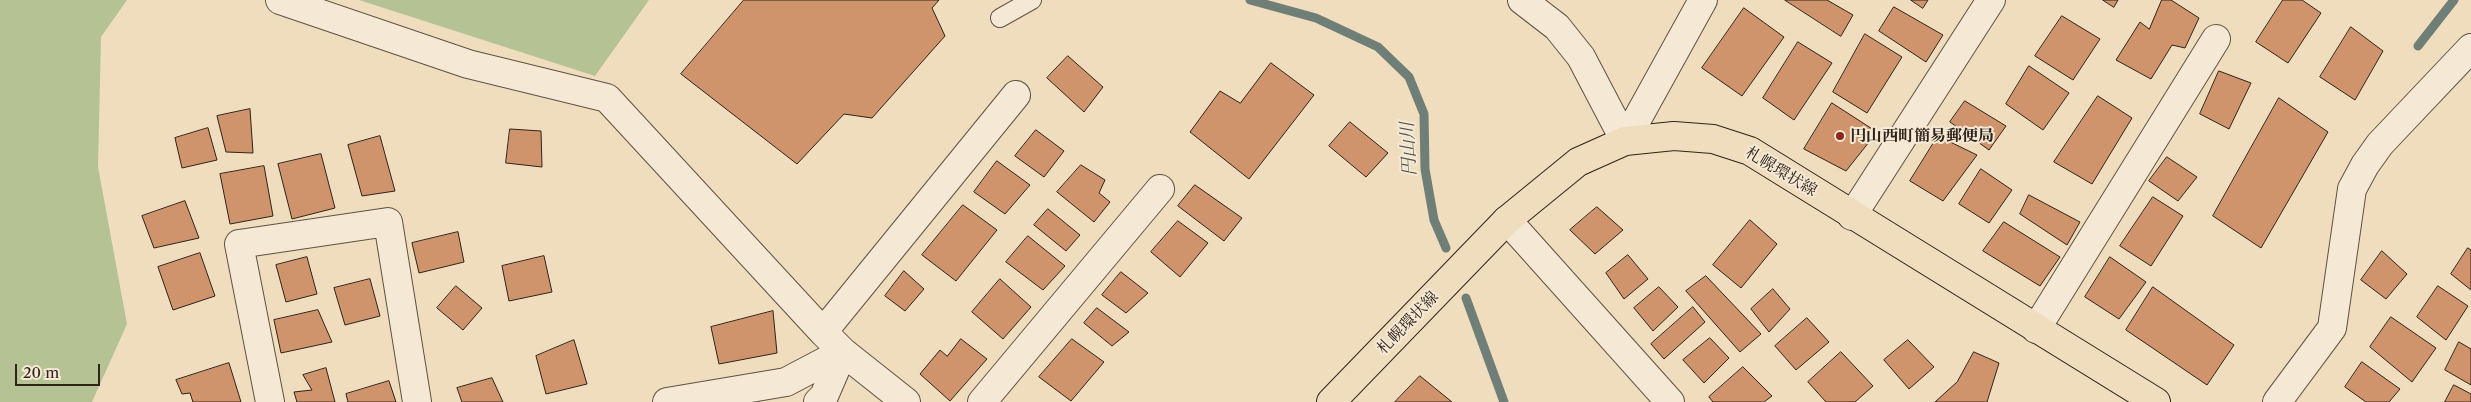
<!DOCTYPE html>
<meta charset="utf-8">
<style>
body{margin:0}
#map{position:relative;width:2471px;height:402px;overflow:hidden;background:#efddbe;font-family:"Libre Caslon Text",serif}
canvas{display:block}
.scale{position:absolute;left:15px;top:364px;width:85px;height:22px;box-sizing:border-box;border:2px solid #2f231a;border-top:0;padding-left:6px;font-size:15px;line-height:18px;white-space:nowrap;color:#2f231a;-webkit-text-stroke:4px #f5e9d5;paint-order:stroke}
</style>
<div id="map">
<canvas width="2471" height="402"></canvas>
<div class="scale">20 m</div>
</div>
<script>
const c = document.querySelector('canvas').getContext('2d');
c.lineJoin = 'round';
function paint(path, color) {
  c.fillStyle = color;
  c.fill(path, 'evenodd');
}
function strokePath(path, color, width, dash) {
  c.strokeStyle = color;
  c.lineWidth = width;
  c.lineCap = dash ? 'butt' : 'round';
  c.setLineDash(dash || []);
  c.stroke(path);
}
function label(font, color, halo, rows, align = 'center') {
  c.font = font + ' "Libre Caslon Text","Noto Serif JP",serif';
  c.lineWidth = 4;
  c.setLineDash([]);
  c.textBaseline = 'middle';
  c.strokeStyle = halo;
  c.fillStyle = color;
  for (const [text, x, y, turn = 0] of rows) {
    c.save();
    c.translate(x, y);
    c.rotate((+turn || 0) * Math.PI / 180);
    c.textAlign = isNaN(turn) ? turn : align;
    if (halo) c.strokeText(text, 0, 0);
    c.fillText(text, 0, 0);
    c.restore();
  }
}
paint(new Path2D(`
 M0,0H127L101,37L98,167L127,324L92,402H0Z
 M359,0H649L595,76Z`), '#b5c294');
strokePath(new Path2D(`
 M1250,0L1316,18L1378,47L1409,77L1424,114L1425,169L1434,220L1446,248
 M2418,46L2454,0
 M1466,298L1504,402`), '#6f7e77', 9);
const building = new Path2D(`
 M744,0H939L932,8L945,36L872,118L844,114L797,164L681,74Z
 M1785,0H1827L1853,15L1841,36Z
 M1911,0H1928L1923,8Z
 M2103,0H2118L2114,7Z
 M2162,0H2171L2199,18L2185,48L2172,45L2151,79L2116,60L2140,22L2149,29Z
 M2283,0H2302L2321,13L2288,63L2256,42Z
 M1894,7L1943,35L1926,62L1879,31Z
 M1744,8L1784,37L1742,96L1702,68Z
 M2062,16L2100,39L2073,80L2035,56Z
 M2351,27L2383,51L2355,100L2320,77Z
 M1865,34L1902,57L1867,113L1833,92Z
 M1798,42L1832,63L1794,120L1763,98Z
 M1068,56L1103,87L1084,112L1047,78Z
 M1271,63L1314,95L1249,179L1190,132L1220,91L1240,103Z
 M2029,66L2069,93L2043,130L2006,104Z
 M2219,71L2251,83L2229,129L2200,114Z
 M2098,96L2132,118L2092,184L2054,162Z
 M2279,98L2328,132L2261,248L2213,216Z
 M1965,101L2006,126L1989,150L1950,122Z
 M1832,103L1877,132L1846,171L1804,149Z
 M250,109L253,153L226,152L217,116Z
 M1350,122L1388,153L1366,177L1329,146Z
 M208,128L217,160L182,168L175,138Z
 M510,129L541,131L542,167L506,163Z
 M1036,130L1064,151L1044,177L1015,156Z
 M380,136L395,191L362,196L348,145Z
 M1938,136L1977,155L1943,201L1910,181Z
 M321,154L335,208L292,219L278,164Z
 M2167,157L2197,177L2178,201L2149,181Z
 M997,161L1030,185L1005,214L974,192Z
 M1081,165L1105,180L1099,193L1110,202L1094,222L1057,192Z
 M264,166L273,216L230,224L220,174Z
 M1981,169L2012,190L1989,223L1959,204Z
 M1195,185L1242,218L1224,241L1178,206Z
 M2029,195L2080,222L2067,245L2020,214Z
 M2153,197L2183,216L2151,266L2120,246Z
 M185,201L199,238L154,248L142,216Z
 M963,205L997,230L956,281L922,255Z
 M1597,207L1623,230L1595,254L1570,230Z
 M1048,209L1080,235L1066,251L1034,225Z
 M1750,220L1777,244L1741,288L1713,265Z
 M1178,221L1208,243L1180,277L1151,252Z
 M2004,222L2060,257L2040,286L1983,251Z
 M458,232L464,262L419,273L412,243Z
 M1028,236L1065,266L1043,290L1006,262Z
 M2468,248L2471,250V290L2451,274Z
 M2382,251L2407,274L2386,299L2361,280Z
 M200,253L215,296L173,310L158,267Z
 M1628,255L1648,279L1624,299L1606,273Z
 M544,256L552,292L509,301L502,266Z
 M307,257L317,294L286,302L276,265Z
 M2110,257L2146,282L2119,319L2085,297Z
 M904,271L924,289L905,311L885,296Z
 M1121,272L1148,293L1126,313L1102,295Z
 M1706,276L1761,334L1740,352L1686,291Z
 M370,279L380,316L345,325L334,288Z
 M1000,279L1031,307L1003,339L972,312Z
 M456,286L482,308L463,330L437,308Z
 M2438,286L2468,306L2446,340L2417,317Z
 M1659,287L1678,307L1653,331L1634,308Z
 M2153,287L2234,345L2207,385L2126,330Z
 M1773,289L1790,309L1769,332L1751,309Z
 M1693,307L1705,322L1664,359L1651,344Z
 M1097,308L1129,332L1112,346L1084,323Z
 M318,310L332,342L281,353L274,320Z
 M773,311L777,353L719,364L711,327Z
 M2391,317L2436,348L2412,382L2370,347Z
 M1807,318L1829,342L1796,370L1775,346Z
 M1710,338L1729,358L1704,383L1683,360Z
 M961,339L987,359L950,401L920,374L940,350L947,356Z
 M1072,339L1104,362L1071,401L1039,377Z
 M574,340L587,384L546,394L536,356Z
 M1908,340L1934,367L1909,389L1884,360Z
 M2459,342L2471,349V385L2445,370Z
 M1841,352L1873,386L1855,402H1826L1808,382Z
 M1974,352L1999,363L1987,402H1935L1957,382Z
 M2362,362L2400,389L2389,402H2366L2345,387Z
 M229,363L241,402H193L190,393L182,394L176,380Z
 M1743,367L1772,396L1764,402H1713L1709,397Z
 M326,368L335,402H297L294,392L312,390L303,375Z
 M1420,376L1452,402H1395Z
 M492,378L503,402H462L457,388Z
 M389,381L396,402H348L346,394Z
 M2454,385L2471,394V402H2445Z`);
paint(building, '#cf946c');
strokePath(building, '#2f231a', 1);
const service = new Path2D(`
 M1000,18L1032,0`);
const minor = new Path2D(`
 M280,0L468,64L607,98L823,332L843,352L906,402
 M1522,0L1557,27L1581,57L1625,141
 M1625,141L1703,0
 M1852,216L1991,0
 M1507,220L1670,402
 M2036,329L2216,39
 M823,332L1016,95
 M270,402L239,244L388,222L417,402
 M667,402L786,382L843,352
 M818,402L824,396L843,352
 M982,402L1160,189`);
const tertiary = new Path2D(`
 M2277,402L2332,328L2352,189L2365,165L2380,144L2471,48`);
const primary = new Path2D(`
 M1331,402L1507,220L1578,162L1625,141L1674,136L1713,139L1750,151L2156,402`);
strokePath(service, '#5f5243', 20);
strokePath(minor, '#5f5243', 30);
strokePath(tertiary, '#5f5243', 30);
strokePath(primary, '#2f231a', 30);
strokePath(service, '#f5e9d5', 18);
strokePath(minor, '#f5e9d5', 28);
strokePath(tertiary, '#f5e9d5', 28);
strokePath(primary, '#efddbe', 28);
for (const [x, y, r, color] of [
 [1840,136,5,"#8f2418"]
]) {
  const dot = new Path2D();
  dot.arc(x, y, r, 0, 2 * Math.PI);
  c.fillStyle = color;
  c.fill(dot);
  strokePath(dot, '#f5e9d5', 2);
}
label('bold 16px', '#2f231a', '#f5e9d5', [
 ["円山西町簡易郵便局",1850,136]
], 'left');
label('16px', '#2f231a', '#f5e9d5', [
 ["札幌環状線",1781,172,31],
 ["札幌環状線",1408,323,-46]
]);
label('italic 18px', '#4f5148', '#f5e9d5', [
 ["円山川",1409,149,-93]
]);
</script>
